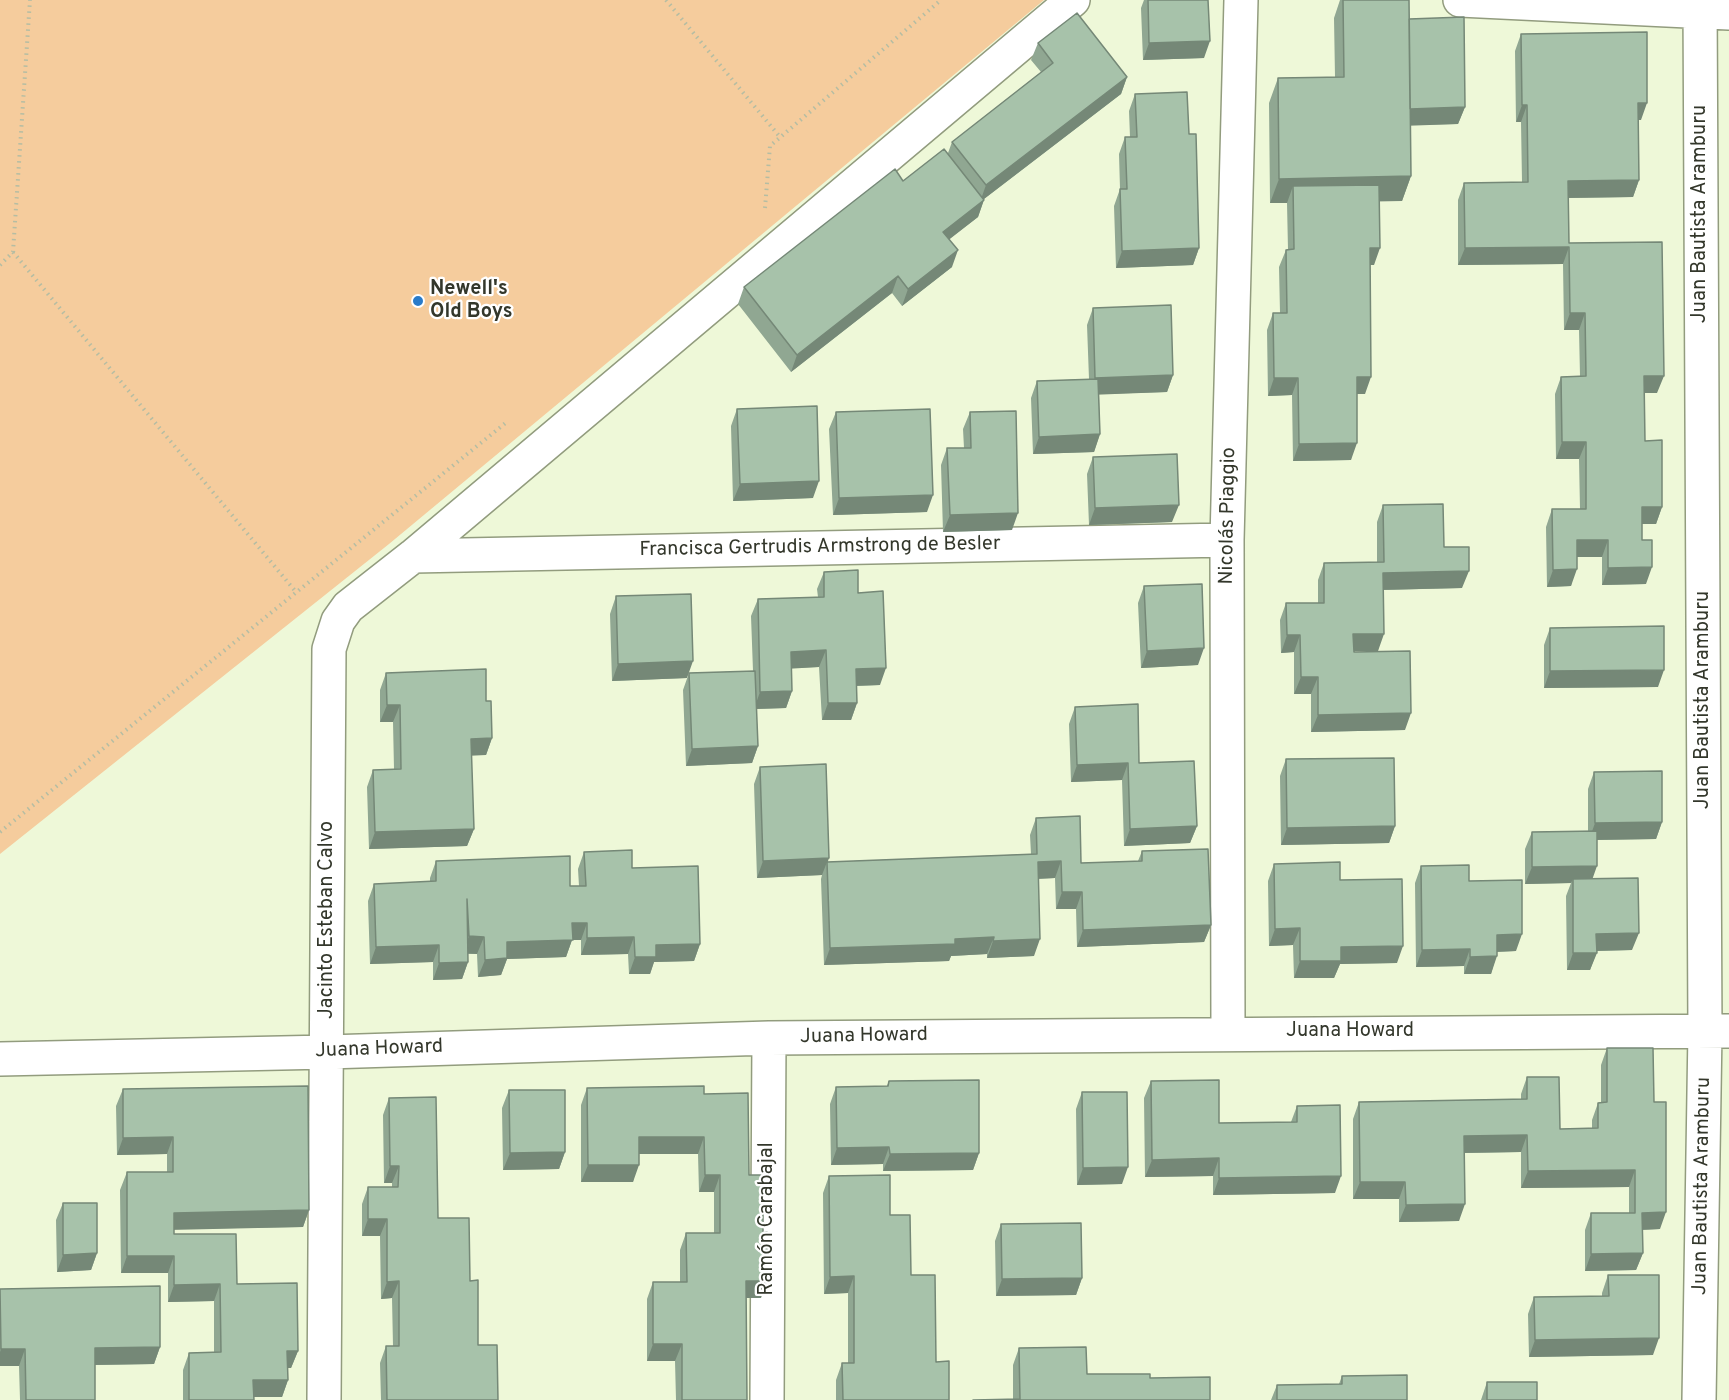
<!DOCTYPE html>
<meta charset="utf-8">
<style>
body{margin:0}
canvas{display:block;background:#eef8d8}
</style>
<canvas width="1729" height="1400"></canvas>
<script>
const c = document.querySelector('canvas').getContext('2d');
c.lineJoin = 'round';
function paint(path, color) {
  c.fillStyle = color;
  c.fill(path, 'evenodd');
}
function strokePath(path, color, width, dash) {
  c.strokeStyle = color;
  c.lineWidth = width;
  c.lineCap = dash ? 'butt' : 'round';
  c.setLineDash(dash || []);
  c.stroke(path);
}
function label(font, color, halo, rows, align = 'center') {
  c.font = font + ' Overpass,sans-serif';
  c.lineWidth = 4.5;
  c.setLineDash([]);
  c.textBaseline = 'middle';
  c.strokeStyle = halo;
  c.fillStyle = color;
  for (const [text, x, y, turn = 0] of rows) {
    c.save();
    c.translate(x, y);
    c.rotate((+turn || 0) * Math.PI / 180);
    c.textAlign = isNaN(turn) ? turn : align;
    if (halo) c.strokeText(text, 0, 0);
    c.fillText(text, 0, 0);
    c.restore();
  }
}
paint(new Path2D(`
 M0,0H1044L389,544L0,854Z`), '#f5cc9d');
const street = new Path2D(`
 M1460,0L1729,13
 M413,556L1227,540
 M1228,1033L1227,540L1241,0
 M0,1059L328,1052L769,1038L1729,1031
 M324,1400L329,649L338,621L348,607L413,556L1073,0
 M767,1400L769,1038
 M1699,1400L1705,1031L1700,0`);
strokePath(street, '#929c7e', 36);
strokePath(new Path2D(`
 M666,0L780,137
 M765,208L770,146L941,0
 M13,252L296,592
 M0,265L13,252L30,0
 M0,832L508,421`), '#b5bda3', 4, [1.5, 4.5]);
strokePath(street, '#fff', 33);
paint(new Path2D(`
 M1144,0H1208L1204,58L1143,60L1141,8Z
 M1340,0H1409V19L1465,107L1458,124L1410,125L1411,176L1402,201H1379L1374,265H1370L1365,394H1357L1351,460L1293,461L1292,395L1268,396L1267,330L1273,313H1280L1279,267L1286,250H1288L1287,203H1270L1269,103L1278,78L1335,77L1334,18Z
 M1521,34L1641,120H1638L1639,180L1633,197L1569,198V243L1657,393H1644L1645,441L1662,507L1656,524H1642V540L1646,584L1602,585V557H1577L1571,586L1547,587L1546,527L1552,509H1580L1579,459H1556L1555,394L1561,377L1580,376L1579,330H1564L1563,264L1458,265V200L1464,183L1522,182L1521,122H1516L1515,51Z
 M1038,43L1127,77L1121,94L984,199L978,217L949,239L952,267L902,306L892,293L791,372L738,304L744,287L903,181L948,153L952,142L1041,72L1031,60Z
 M1135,94L1189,134L1199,248L1193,265L1116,268L1114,206L1120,189L1119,154L1125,137H1130L1129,111Z
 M1093,308L1173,375L1167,392L1099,394L1100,434L1094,452L1033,454L1031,398L1037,381L1089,379L1087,325Z
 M737,409L813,498L733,501L731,426Z
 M836,412L927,512L833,515L829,429Z
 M970,412L1012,530L943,532L941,465L947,448H964L963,429Z
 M1093,457L1172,522L1089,525L1087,474Z
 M1383,505L1444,547L1462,588L1383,590L1378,651H1354L1405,730L1311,732V694H1294V652L1281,653L1280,620L1286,603H1318V580L1324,563L1377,562V522Z
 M824,572L858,593L880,685L856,686L857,703L851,720H822L819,667L791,668L792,691L786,708L756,709L758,746L752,763L686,766L683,690L689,673L753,671L751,616L758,599L818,597L817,589Z
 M1144,586L1198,665L1141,668L1138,603Z
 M616,596L687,678L612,681L610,614Z
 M1550,628L1658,687L1544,688V645Z
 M386,673L486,701L492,738L486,755H471L474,829L467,846L369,849L367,787L373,770L394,769L393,722H380V690Z
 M1075,707L1139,763L1197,826L1190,843L1124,846L1122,780L1071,782L1069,724Z
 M1286,759L1395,826L1389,843L1281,845L1280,776Z
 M760,767L828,862L1031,854L1030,835L1036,818L1081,863L1138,861L1142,851L1211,925L1204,942L1077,947L1076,909H1056L1055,878L1038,879L1034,956L987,958V954L951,956L949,961L824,965L821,879L822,875L757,878L754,784Z
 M1594,772L1662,822L1656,839L1597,840L1592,878L1632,950L1597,951L1590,970H1567L1566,896L1571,883L1525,884V849L1532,832L1588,831V789Z
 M584,852L632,868L700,944L694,961L654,962L650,974H629L628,954L581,955V940H572L566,957L507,959L501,975L478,977L477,954H468V962L462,979L433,980V962L370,964L368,901L374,884L430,882V878L436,861L570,886H579L578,869Z
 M1274,864L1340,880L1397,963L1340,964L1334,978H1294L1293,945L1269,946L1268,881Z
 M1421,866L1469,881L1516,951L1497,952L1491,974H1464V966L1416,967L1415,883Z
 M1607,1048L1654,1102L1660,1229L1642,1230L1643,1253L1636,1270L1585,1271V1230L1591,1213H1629V1187L1521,1188V1152L1465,1153L1459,1221L1399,1222V1199H1353V1119L1359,1102L1521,1099V1094L1527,1077L1560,1129L1592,1128V1120L1598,1103L1601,1102V1065Z
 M889,1081L979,1153L973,1170L883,1171V1164L831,1165L830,1104L836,1087L887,1086Z
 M1151,1081L1219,1123L1291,1122L1297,1106L1335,1193L1213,1195V1176L1145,1177L1144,1098Z
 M587,1088L704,1094L749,1175L761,1298H746L747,1400H676L675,1361H647V1299L653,1282H680V1250L686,1233H714V1192H699L698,1154H639L633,1182H581V1105Z
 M123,1089L309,1210L303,1227L174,1229V1234L237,1284L298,1351L291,1368H288V1380L282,1397H254V1400H183V1370L189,1353L214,1352V1301L168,1302V1273H121L120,1190L127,1172H167V1154L117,1155L116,1106Z
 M509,1090L565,1152L559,1169L503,1170L502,1108Z
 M1082,1092L1122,1184L1077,1185L1076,1109Z
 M389,1098L438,1218L470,1281L478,1345L498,1400H381L380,1363L386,1346H393L392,1298L381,1299L380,1236H362V1204L368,1187H392V1183H384L383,1115Z
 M829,1176L890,1215L911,1275L936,1362L949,1400H836V1380L842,1363H848V1293L824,1294L823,1193Z
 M63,1203L97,1253L91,1270L57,1272L56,1220Z
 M1001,1224L1082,1278L1076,1295L996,1296L995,1241Z
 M1608,1275L1653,1355L1529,1357L1528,1314L1534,1297L1602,1296V1293Z
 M0,1289L160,1347L154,1364L95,1365V1400H20L19,1366H0Z
 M1019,1348L1087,1374L1150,1378L1210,1400L1013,1399V1365Z
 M1342,1376L1407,1400H1271L1277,1385L1339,1384Z
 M1487,1382L1537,1400H1481Z`), '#90a792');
paint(new Path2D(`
 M1210,41L1204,58L1143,60L1149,43Z
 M1127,77L1121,94L980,202L986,185Z
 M1638,103H1647L1641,120H1632Z
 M1522,105H1527L1521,122H1516Z
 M1465,107L1458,124L1401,126L1407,109Z
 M1411,176L1402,201L1294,203L1293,186L1287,203H1270L1279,179Z
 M1639,180L1633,197L1562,198L1568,181Z
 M984,200L978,217L937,249L943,232Z
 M1569,247L1563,264L1458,265L1465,248Z
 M1199,248L1193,265L1116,268L1122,251Z
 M1370,248H1380L1374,265H1364Z
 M958,250L952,267L902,306L908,289Z
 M898,276L892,293L791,372L797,355Z
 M1570,313H1585L1579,330H1564Z
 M1173,375L1167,392L1089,395L1095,378Z
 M1644,376H1664L1657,393H1638Z
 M1357,377H1371L1365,394H1351Z
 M1274,378H1298L1292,395L1268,396Z
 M1100,434L1094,452L1033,454L1039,437Z
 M1562,442H1586L1579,459H1556Z
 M1357,443L1351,460L1293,461L1299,444Z
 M819,481L813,498L733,501L740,484Z
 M933,495L927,512L833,515L839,498Z
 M1179,505L1172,522L1089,525L1095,508Z
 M1642,507H1662L1656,524H1636Z
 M1018,513L1012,530L943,532L950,515Z
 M1577,540H1608L1602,557H1570Z
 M1652,567L1646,584L1602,585L1608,568Z
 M1577,569L1571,586L1547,587L1553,570Z
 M1469,571L1462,588L1377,590L1383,573Z
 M1353,634H1384L1378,651H1347Z
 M1287,635H1300L1294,652L1281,653Z
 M1204,648L1198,665L1141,668L1147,651Z
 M826,650L819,667L785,669L791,652Z
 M693,661L687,678L612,681L618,664Z
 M886,668L880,685L850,686L856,669Z
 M1664,670L1658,687L1544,688L1550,671Z
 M1301,677H1318L1311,694H1294Z
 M792,691L786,708L754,709L760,692Z
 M828,703H857L851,720H822Z
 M387,705H400L393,722H380Z
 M1411,713L1405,730L1311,732L1318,715Z
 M492,738L486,755L465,756L471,739Z
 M758,746L752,763L686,766L692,749Z
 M1128,763L1122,780L1071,782L1077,765Z
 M1662,822L1656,839L1589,840L1595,823Z
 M1197,826L1190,843L1124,846L1130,829Z
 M1395,826L1389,843L1281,845L1287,828Z
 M474,829L467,846L369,849L375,832Z
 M829,858L827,864V862L822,875L757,878L763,861Z
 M1061,861L1055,878L1031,879L1038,862Z
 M1597,866L1591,883L1573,879L1571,883L1525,884L1532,867Z
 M1062,892H1082L1076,909H1056Z
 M572,923H587L581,940H572L566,957L507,959L501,975L478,977L485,960L507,942Z
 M1211,925L1204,942L1077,947L1083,930Z
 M1300,928L1293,945L1269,946L1275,929Z
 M1639,933L1632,950L1590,951L1596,934Z
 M1522,934L1516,951L1491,952L1497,935Z
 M469,936L484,937L477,954L463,953Z
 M634,937L628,954L581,955L587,938Z
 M994,937L987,954L951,956L949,961L824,965L830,948L955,939Z
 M1040,939L1034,956L987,958L993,941Z
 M700,944L694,961L654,962L650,974H629L635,957L656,945Z
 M439,945L433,962L370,964L376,947Z
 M1403,946L1397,963L1340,964L1334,978H1294L1300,961L1341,947Z
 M1470,949L1464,966L1416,967L1422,950Z
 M1573,953H1597L1590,970H1567Z
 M1497,956L1491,974H1464L1470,957Z
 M468,962L462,979L433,980L439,963Z
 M1527,1135L1521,1152L1458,1153L1464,1136Z
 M173,1137L167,1154L117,1155L123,1138Z
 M639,1137H704L698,1154H632Z
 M889,1147L883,1164L831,1165L837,1148Z
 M565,1152L559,1169L503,1170L510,1153Z
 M979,1153L973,1170L883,1171L890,1154Z
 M1219,1158L1213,1176L1145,1177L1152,1160Z
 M588,1165H639L633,1182H581Z
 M390,1166H399L392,1183H384Z
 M1128,1167L1122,1184L1077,1185L1083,1168Z
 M1635,1170L1629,1187L1521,1188L1528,1171Z
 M705,1175H720L714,1192H699Z
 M1341,1176L1335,1193L1213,1195L1219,1178Z
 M1360,1182H1405L1399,1199H1353Z
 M1465,1204L1459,1221L1399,1222L1406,1205Z
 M309,1210L303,1227L168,1230L174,1213Z
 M1666,1212L1660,1229L1636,1230L1642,1213Z
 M368,1219H387L380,1236H362Z
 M97,1253L91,1270L57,1272L63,1255Z
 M1643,1253L1636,1270L1585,1271L1591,1254Z
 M127,1256H174L168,1273H121Z
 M854,1276L848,1293L824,1294L830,1277Z
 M1082,1278L1076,1295L996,1296L1002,1279Z
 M399,1281L392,1298L381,1299L387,1282Z
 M746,1281H767L761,1298H739Z
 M220,1284L214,1301L168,1302L174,1285Z
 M1659,1338L1653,1355L1529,1357L1535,1340Z
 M653,1344H682L675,1361H647Z
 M160,1347L154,1364L89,1365L95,1348Z
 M1,1349H25L19,1366H0V1352Z
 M287,1351H298L291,1368H281Z
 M253,1380H288L282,1397H247Z`), '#758877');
const building = new Path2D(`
 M1148,0H1208L1210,41L1149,43Z
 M1343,0H1409L1411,176L1279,179L1278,78L1344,77Z
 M1077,13L1127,77L986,185L952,142L1053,63L1038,43Z
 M1464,17L1465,107L1410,109L1409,19Z
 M1647,32V103H1638L1639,180L1568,181L1569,243L1662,242L1664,376H1644L1645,441L1662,440V507H1642V540H1652V567L1608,568V540H1577V569L1553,570L1552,509H1586V442H1562L1561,377L1586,376L1585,313H1570L1569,247L1465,248L1464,183L1528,182L1527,105H1522L1521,34Z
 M1187,92L1189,134H1196L1199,248L1122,251L1120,189H1127L1125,137H1137L1135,94Z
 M944,149L984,200L943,232L958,250L908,289L898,276L797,355L744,287L895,169L903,181Z
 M1379,185L1380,248H1370L1371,377H1357V443L1299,444L1298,378H1274L1273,313H1287L1286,250L1294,249L1293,186Z
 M1171,305L1173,375L1095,378L1093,308Z
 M1098,379L1100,434L1039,437L1037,381Z
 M817,406L819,481L740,484L737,409Z
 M930,409L933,495L839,498L836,412Z
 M1016,411L1018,513L950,515L947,448H971L970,412Z
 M1177,454L1179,505L1095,508L1093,457Z
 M1443,504L1444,547H1469V571L1383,573L1384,634H1353L1354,652L1410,651L1411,713L1318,715V677H1301L1300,635H1287L1286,603H1324V563L1384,562L1383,505Z
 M858,570V593L883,591L886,668L856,669L857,703H828L826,650L791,652L792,691L760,692L758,599L824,597V572Z
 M1202,584L1204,648L1147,651L1144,586Z
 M691,594L693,661L618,664L616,596Z
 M1664,626V670L1550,671V628Z
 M486,669V701H491L492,738L471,739L474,829L375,832L373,770L401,769L400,705H387L386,673Z
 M755,671L758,746L692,749L689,673Z
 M1138,704L1139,763L1194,761L1197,826L1130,829L1128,763L1077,765L1075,707Z
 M1394,758L1395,826L1287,828L1286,759Z
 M826,764L829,858L763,861L760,767Z
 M1662,771V822L1595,823L1594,772Z
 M1080,816L1081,863L1142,861V851L1208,849L1211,925L1083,930L1082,892H1062L1061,861L1038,862L1040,939L993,941L994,937L955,939V944L830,948L827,862L1037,854L1036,818Z
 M1597,831V866L1532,867V832Z
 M632,850V868L698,866L700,944L656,945V957H635L634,937L587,938V923H572L573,940L507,942V958L485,960L484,937L469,936L467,899L468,962L439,963V945L376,947L374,884L436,881V861L570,856V886H586L584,852Z
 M1340,862V880L1402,879L1403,946L1341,947V961H1300V928L1275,929L1274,864Z
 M1469,865V881L1522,880V934L1497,935V956L1470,957V949L1422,950L1421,866Z
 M1638,878L1639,933L1596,934L1597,953H1573V879Z
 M1607,1048H1653L1654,1102H1666V1212L1642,1213L1643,1253L1591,1254V1213H1635V1170L1528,1171L1527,1135L1464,1136L1465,1204L1406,1205L1405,1182H1360L1359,1102L1527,1099V1077H1559L1560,1129L1598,1128V1103L1607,1102Z
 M979,1080V1153L890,1154L889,1147L837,1148L836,1087L888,1086L889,1081Z
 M1219,1080V1123L1297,1122V1106L1340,1105L1341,1176L1219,1178V1158L1152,1160L1151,1081Z
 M308,1086L309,1210L174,1213V1234H236L237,1284L297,1283L298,1351H287L288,1380H253L254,1400H189V1353L221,1352L220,1284L174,1285V1256H127V1172H173V1137L123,1138V1089Z
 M704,1086V1094L748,1093L749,1175H763V1233L767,1232V1281H746L747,1400H682V1344H653V1282H687L686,1233H720V1175H705L704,1137H639V1165H588L587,1088Z
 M509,1090H565V1152L510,1153Z
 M1082,1092H1127L1128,1167L1083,1168Z
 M436,1097L438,1218H469L470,1281L478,1280V1345H497L498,1400H387L386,1346H399V1281L387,1282V1219H368V1187H398L399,1166H390L389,1098Z
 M890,1175V1215H910L911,1275H935L936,1362L949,1361V1400H843L842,1363H854V1276L830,1277L829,1176Z
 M63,1203H97V1253L63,1255Z
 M1081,1223L1082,1278L1002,1279L1001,1224Z
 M1608,1275H1659V1338L1535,1340L1534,1297L1609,1296Z
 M160,1286V1347L95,1348V1400H26L25,1349H1L0,1289Z
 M1086,1347L1087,1374H1150V1378L1210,1377V1400H973L1020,1399L1019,1348Z
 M1407,1375V1400H1277V1385L1342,1384V1376Z
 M1487,1382H1537V1400H1487Z`);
paint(building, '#a7c2aa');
strokePath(building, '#758877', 1.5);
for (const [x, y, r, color] of [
 [418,301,6,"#297bca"]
]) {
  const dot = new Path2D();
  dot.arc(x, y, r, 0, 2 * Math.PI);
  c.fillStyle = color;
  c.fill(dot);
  strokePath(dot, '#fff', 2);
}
label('20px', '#33372b', '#fff', [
 ["Juan Bautista Aramburu",1701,214,-90],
 ["Nicolás Piaggio",1229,516,-89],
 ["Francisca Gertrudis Armstrong de Besler",820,548,-1],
 ["Juan Bautista Aramburu",1704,700,-90],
 ["Jacinto Esteban Calvo",328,920,-90],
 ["Juana Howard",1350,1032],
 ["Juana Howard",864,1037,-1],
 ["Juana Howard",379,1050,-2],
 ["Juan Bautista Aramburu",1703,1186,-89],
 ["Ramón Carabajal",768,1219,-90]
]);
label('bold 20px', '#33372b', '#fff', [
 ["Newell's",430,290],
 ["Old Boys",430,313]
], 'left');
</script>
